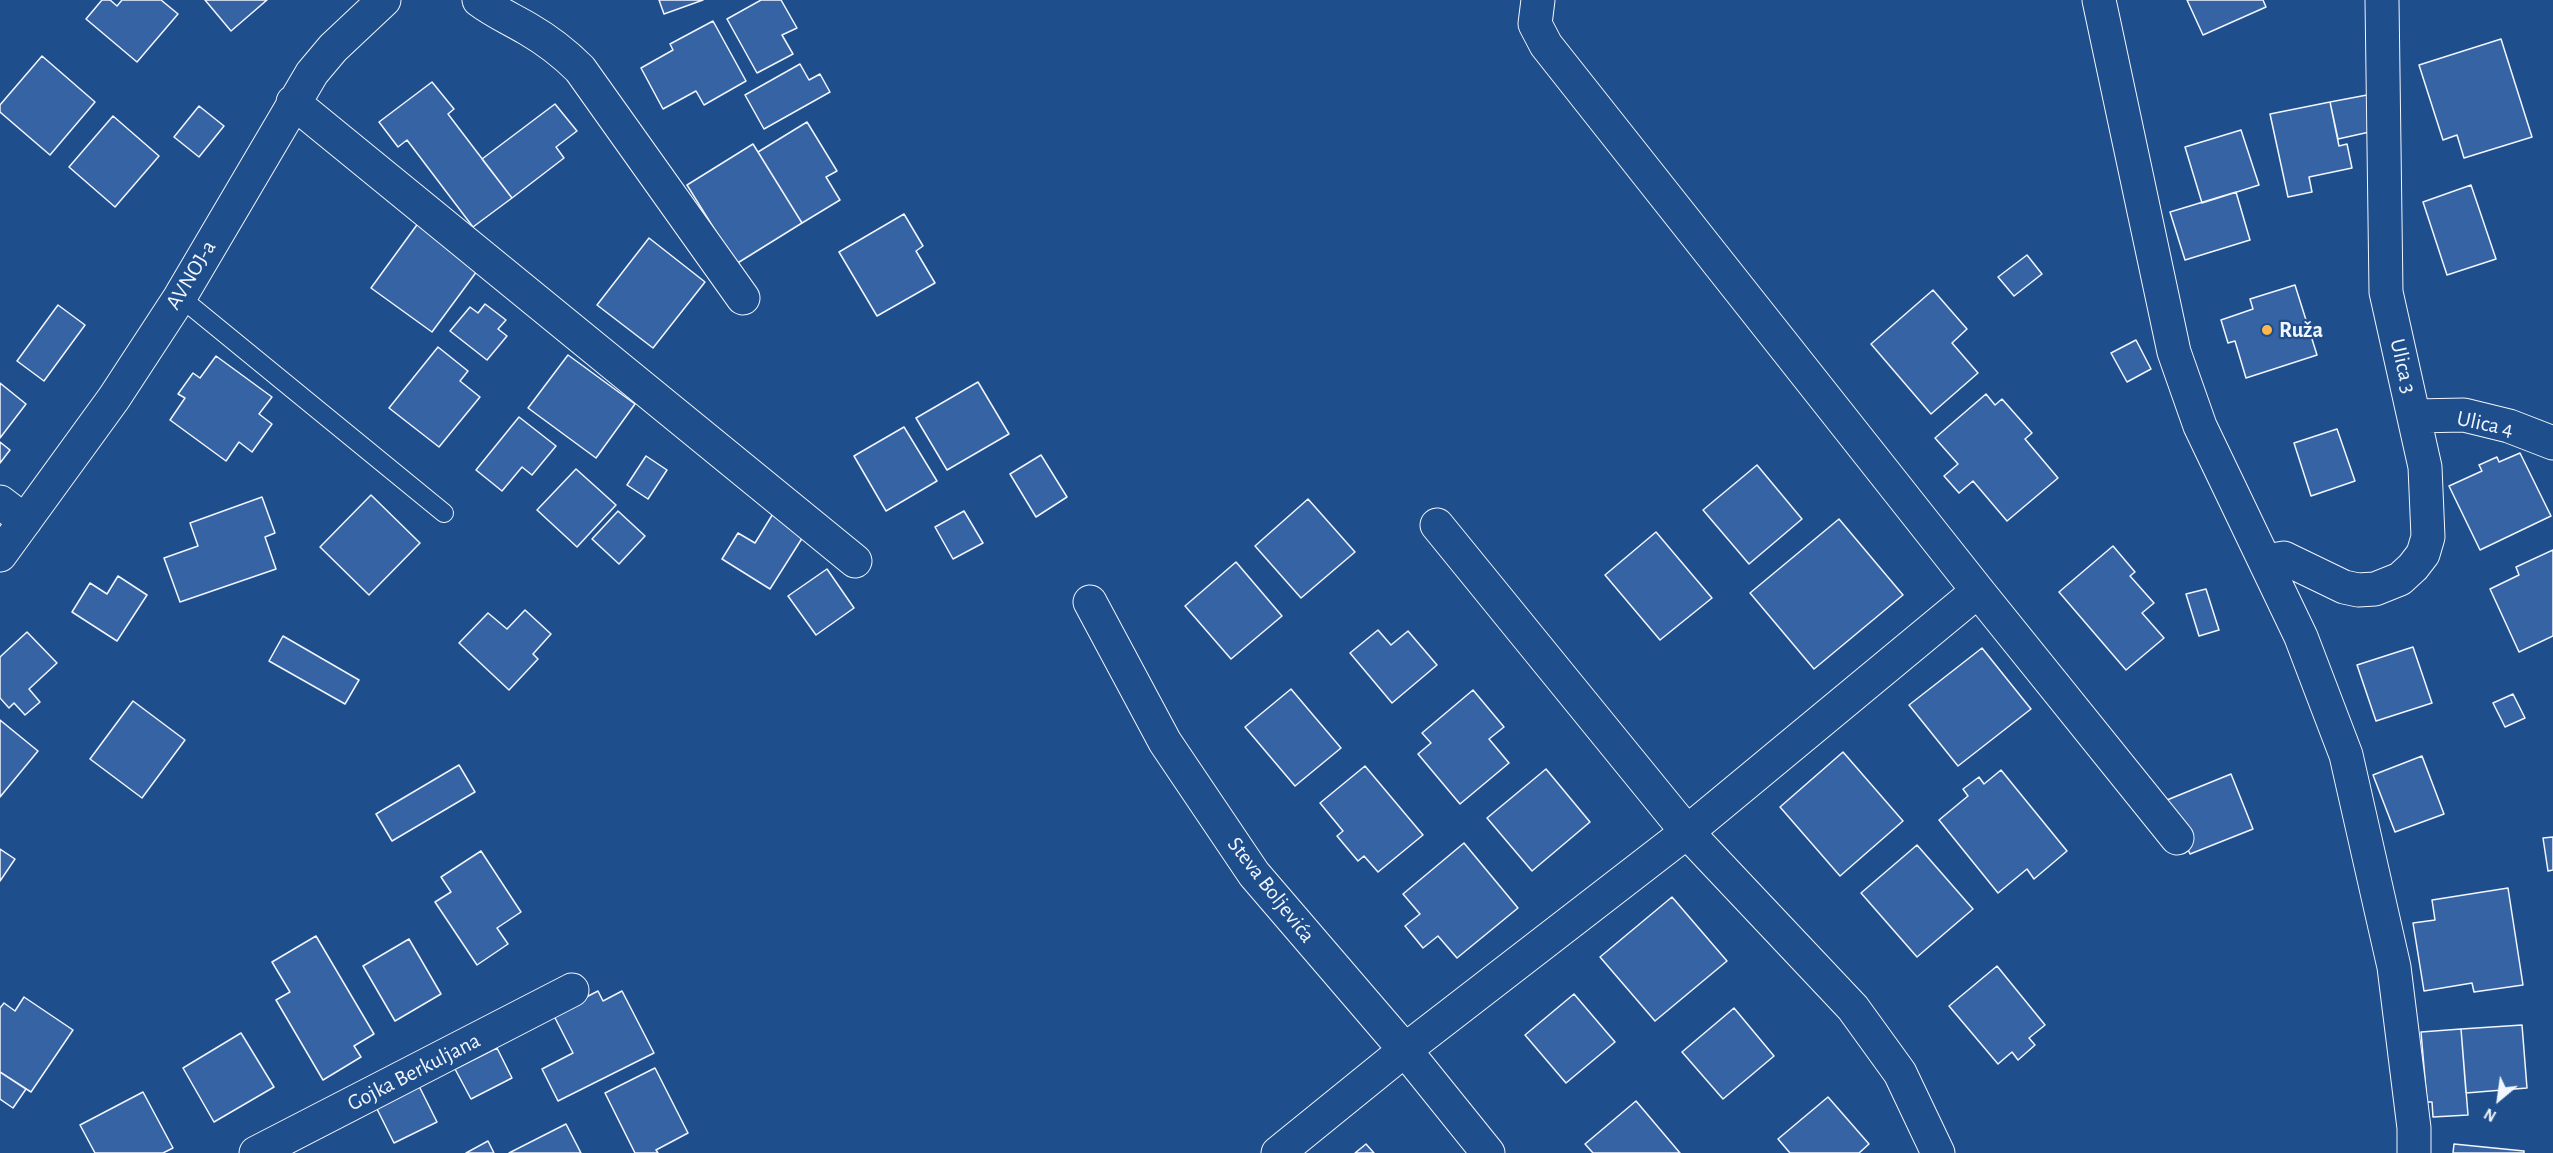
<!DOCTYPE html>
<meta charset="utf-8">
<style>
body{margin:0}
#map{position:relative;width:2553px;height:1153px;overflow:hidden;background:#1f4e8c;font-family:"Alegreya Sans",sans-serif}
canvas{display:block}
.north{position:absolute;left:2469px;top:1069px;width:60px;height:60px;-webkit-text-stroke:4px #1f4e8c;paint-order:stroke;rotate:209deg;font-size:16px;font-weight:700;line-height:24px;text-align:center;color:#f2f6ff}
.north::after{content:'';display:block;margin:auto;width:21px;height:27px;background:#f2f6ff;clip-path:polygon(50% 0,100% 100%,50% 72%,0 100%)}
</style>
<div id="map">
<canvas width="2553" height="1153"></canvas>
<div class="north">N</div>
</div>
<script>
const c = document.querySelector('canvas').getContext('2d');
c.lineJoin = 'round';
function paint(path, color) {
  c.fillStyle = color;
  c.fill(path, 'evenodd');
}
function strokePath(path, color, width, dash) {
  c.strokeStyle = color;
  c.lineWidth = width;
  c.lineCap = dash ? 'butt' : 'round';
  c.setLineDash(dash || []);
  c.stroke(path);
}
function label(font, color, halo, rows, align = 'center') {
  c.font = font + ' "Alegreya Sans",sans-serif';
  c.lineWidth = 4.5;
  c.setLineDash([]);
  c.textBaseline = 'middle';
  c.strokeStyle = halo;
  c.fillStyle = color;
  for (const [text, x, y, turn = 0] of rows) {
    c.save();
    c.translate(x, y);
    c.rotate((+turn || 0) * Math.PI / 180);
    c.textAlign = isNaN(turn) ? turn : align;
    if (halo) c.strokeText(text, 0, 0);
    c.fillText(text, 0, 0);
    c.restore();
  }
}
const building = new Path2D(`
 M102,0H110L117,6L122,0H161L178,14L137,62L86,19Z
 M205,0H267L231,31Z
 M659,0H703L664,14Z
 M761,0H781L797,28L782,35L793,54L757,73L727,19Z
 M2187,0H2263L2266,7L2203,35Z
 M713,21L746,81L704,105L696,91L663,109L641,68L673,50L670,44Z
 M2501,39L2532,137L2464,158L2457,135L2443,140L2419,65Z
 M42,56L95,102L50,155L0,112V105Z
 M800,64L809,80L820,74L830,92L764,129L745,95Z
 M432,82L454,109L448,114L512,198L473,227L407,140L398,147L379,122Z
 M2367,95L2374,131L2338,139L2330,102Z
 M2330,102L2339,146L2347,144L2352,168L2309,177L2312,192L2288,197L2270,114Z
 M555,104L577,131L556,147L564,158L512,198L482,159Z
 M199,106L224,126L199,157L174,137Z
 M113,116L159,156L115,207L69,167Z
 M807,122L837,171L826,177L840,200L802,223L758,152Z
 M2241,130L2259,185L2202,203L2185,147Z
 M753,144L802,223L736,264L687,185Z
 M2471,185L2496,259L2447,275L2423,202Z
 M2236,192L2250,240L2185,260L2170,212Z
 M904,214L923,246L916,251L935,283L877,316L839,252Z
 M419,222L480,267L432,332L371,288Z
 M649,238L705,282L653,348L597,305Z
 M2027,255L2042,274L2014,296L1998,277Z
 M2295,285L2317,355L2246,378L2235,341L2228,343L2221,320L2253,309L2250,299Z
 M1933,290L1967,329L1952,343L1978,373L1931,414L1871,344Z
 M485,304L506,320L498,329L507,336L487,360L450,331L470,307L478,313Z
 M58,305L85,325L44,381L17,361Z
 M2136,340L2151,369L2127,382L2111,353Z
 M438,347L468,371L460,381L480,397L439,447L389,408Z
 M568,355L635,404L596,458L528,408Z
 M216,356L272,397L259,414L272,424L252,452L239,442L226,461L170,420L185,398L178,394L193,373L200,378Z
 M978,382L1009,434L947,470L916,418Z
 M0,383L26,404L0,438Z
 M1986,394L1995,405L2002,399L2032,433L2025,439L2058,478L2007,521L1973,481L1959,493L1944,476L1958,464L1935,438Z
 M519,417L556,446L532,475L522,467L502,491L476,470Z
 M904,427L937,481L886,511L854,456Z
 M2337,429L2355,481L2311,496L2294,443Z
 M0,442L10,450L0,463Z
 M2520,453L2551,516L2480,550L2449,486L2482,471L2479,465L2497,457L2499,462Z
 M1041,455L1067,497L1036,517L1010,474Z
 M646,456L667,470L648,499L627,485Z
 M1757,465L1802,519L1749,564L1703,510Z
 M576,469L616,505L577,547L537,510Z
 M371,495L420,543L369,595L320,547Z
 M262,497L275,533L265,537L276,569L180,602L164,558L198,546L190,523Z
 M1308,499L1355,552L1301,598L1255,546Z
 M618,511L645,536L619,564L592,539Z
 M964,511L983,543L953,559L935,527Z
 M774,512L806,532L770,589L722,559L738,533L755,543Z
 M1839,519L1903,595L1814,669L1750,593Z
 M1656,532L1712,598L1660,640L1605,575Z
 M2113,546L2135,572L2130,576L2154,603L2142,613L2164,638L2126,670L2059,592Z
 M2553,550V636L2519,652L2490,589L2519,575L2516,567Z
 M1236,562L1282,616L1231,659L1185,606Z
 M827,569L854,608L816,635L788,596Z
 M118,576L147,595L117,641L72,612L90,583L107,594Z
 M2206,589L2219,630L2199,636L2186,594Z
 M525,610L551,634L533,654L538,659L509,690L459,643L488,613L507,629Z
 M1378,630L1391,645L1408,631L1437,665L1392,703L1350,653Z
 M27,632L57,663L29,689L40,702L25,715L14,703L9,708L0,698V657Z
 M283,636L359,680L345,704L269,661Z
 M2413,647L2432,703L2376,721L2357,665Z
 M1982,648L2031,709L1958,766L1909,705Z
 M1291,689L1341,748L1295,786L1245,727Z
 M1473,690L1504,727L1489,739L1509,763L1460,804L1418,754L1431,743L1422,733Z
 M2513,694L2525,718L2505,727L2493,703Z
 M133,701L185,740L142,798L90,759Z
 M0,720L38,751L0,797Z
 M1843,752L1903,821L1840,876L1780,807Z
 M2422,756L2444,814L2395,832L2373,775Z
 M459,765L475,792L392,841L376,814Z
 M1365,766L1423,835L1378,872L1364,856L1358,861L1337,836L1343,831L1320,803Z
 M1546,769L1590,822L1532,871L1487,818Z
 M2001,770L2067,851L2034,879L2027,869L1998,893L1939,820L1968,796L1963,789L1979,777L1984,784Z
 M2231,774L2253,829L2190,854L2167,800Z
 M2553,837V870L2548,871L2543,838Z
 M1464,843L1518,908L1457,958L1438,936L1423,948L1405,926L1420,914L1403,894Z
 M1917,845L1973,909L1917,957L1861,893Z
 M0,849L15,859L0,881Z
 M481,851L521,912L497,928L508,944L477,965L435,902L451,892L441,877Z
 M2508,888L2523,985L2474,992L2472,983L2424,991L2413,923L2435,920L2432,900Z
 M1672,897L1727,961L1655,1021L1600,957Z
 M316,936L374,1034L354,1046L361,1057L323,1080L276,1000L290,992L272,962Z
 M409,939L441,994L395,1021L363,966Z
 M1997,966L2045,1025L2029,1038L2035,1045L2018,1060L2012,1052L1998,1064L1949,1006Z
 M598,991L603,1001L622,991L654,1053L558,1101L542,1069L573,1053L553,1014Z
 M1574,994L1615,1042L1566,1083L1525,1035Z
 M24,997L73,1030L31,1092L0,1072V1008L4,1003L15,1011Z
 M1734,1008L1774,1056L1723,1099L1682,1052Z
 M2522,1025L2527,1088L2466,1093L2461,1029Z
 M2461,1029L2468,1115L2433,1117L2432,1102H2427L2421,1032Z
 M241,1033L274,1087L214,1122L183,1068Z
 M497,1048L512,1078L471,1099L455,1069Z
 M655,1068L688,1133L656,1150L658,1153H635L605,1093Z
 M0,1072L26,1089L13,1108L0,1099Z
 M418,1084L437,1122L394,1143L375,1105Z
 M143,1092L173,1148L163,1153H95L80,1125Z
 M1828,1097L1869,1144L1859,1153H1790L1778,1139Z
 M1636,1101L1680,1153H1593L1585,1144Z
 M566,1124L581,1153H509Z
 M488,1141L494,1153H466Z
 M1366,1144L1374,1153H1355Z
 M2454,1144L2524,1151V1153H2453Z`);
paint(building, '#3563a3');
strokePath(building, '#f2f6ff', 1.5);
const service = new Path2D(`
 M180,297L444,513`);
const minor = new Path2D(`
 M479,0C495,12 511,19 528,29C547,40 564,53 580,69L743,298
 M1538,0L1535,24L1546,45L1978,591L2177,838
 M2099,0L2174,352L2200,426L2301,637L2346,755L2394,967L2414,1128V1153
 M293,102L855,561
 M2415,416L2464,415L2509,426L2553,443
 M0,502L25,521
 M1437,525L1687,832L1853,1008L1900,1073L1938,1153
 M0,555L114,398L180,297L312,73L333,48L384,0
 M2266,561L2284,558L2344,587L2358,590L2375,589L2400,579L2413,567L2423,554L2428,537L2425,467L2386,292L2382,0
 M1090,602L1165,742L1254,874L1405,1050L1488,1153
 M256,1153L572,990
 M1278,1153L1405,1050L1687,832L1978,591`);
strokePath(service, '#f2f6ff', 20);
strokePath(minor, '#f2f6ff', 35);
strokePath(service, '#1f4e8c', 18);
strokePath(minor, '#1f4e8c', 33);
for (const [x, y, r, color] of [
 [2267,330,6,"#ffb74d"]
]) {
  const dot = new Path2D();
  dot.arc(x, y, r, 0, 2 * Math.PI);
  c.fillStyle = color;
  c.fill(dot);
  strokePath(dot, '#1f4e8c', 2);
}
label('22px', '#f2f6ff', '#1f4e8c', [
 ["AVNOJ-a",191,275,-59],
 ["Ulica 3",2403,366,77],
 ["Ulica 4",2485,424,12],
 ["Steva Boljevića",1271,890,52],
 ["Gojka Berkuljana",414,1072,-27]
]);
label('bold 22px', '#f2f6ff', '#1f4e8c', [
 ["Ruža",2279,330]
], 'left');
</script>
